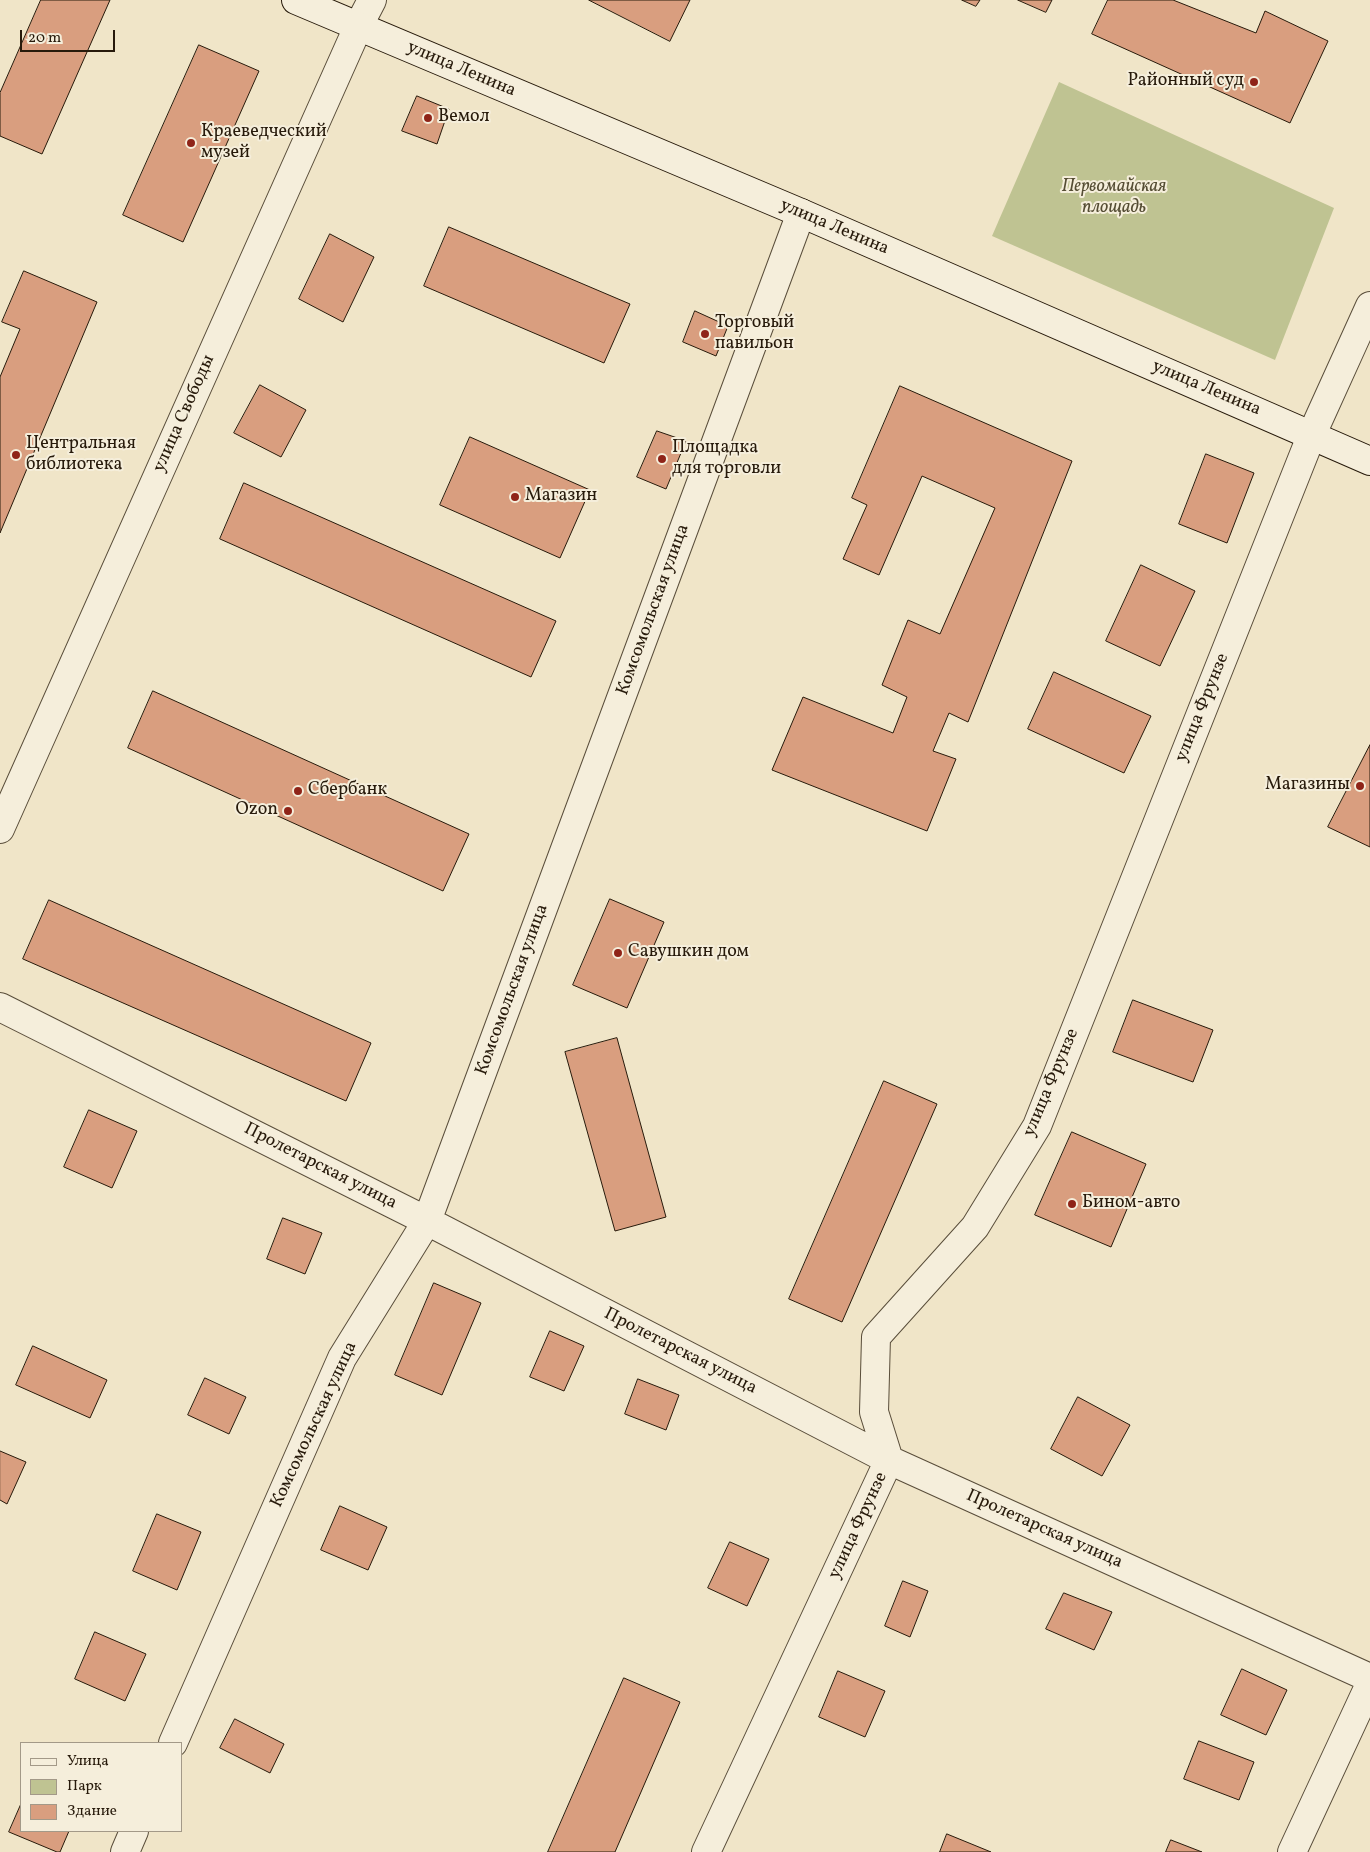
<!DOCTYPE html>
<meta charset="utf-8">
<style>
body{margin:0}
#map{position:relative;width:1370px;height:1852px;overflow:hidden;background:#f0e5c8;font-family:Vollkorn,serif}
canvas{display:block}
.legend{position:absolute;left:20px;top:1742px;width:162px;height:90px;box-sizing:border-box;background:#f5eedb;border:1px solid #a39988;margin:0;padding:6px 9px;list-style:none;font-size:15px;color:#271a0b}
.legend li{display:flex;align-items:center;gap:10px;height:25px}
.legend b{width:25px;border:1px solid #a39988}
.scale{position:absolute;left:20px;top:30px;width:95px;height:22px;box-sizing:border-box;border:2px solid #271a0b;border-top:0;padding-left:6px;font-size:15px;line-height:18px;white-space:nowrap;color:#271a0b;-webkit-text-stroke:4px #f5eedb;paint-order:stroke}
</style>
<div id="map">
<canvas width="1370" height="1852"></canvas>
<ul class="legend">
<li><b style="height:6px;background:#f5eedb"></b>Улица</li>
<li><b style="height:14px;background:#bfc392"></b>Парк</li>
<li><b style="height:14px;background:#d99e7f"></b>Здание</li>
</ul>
<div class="scale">20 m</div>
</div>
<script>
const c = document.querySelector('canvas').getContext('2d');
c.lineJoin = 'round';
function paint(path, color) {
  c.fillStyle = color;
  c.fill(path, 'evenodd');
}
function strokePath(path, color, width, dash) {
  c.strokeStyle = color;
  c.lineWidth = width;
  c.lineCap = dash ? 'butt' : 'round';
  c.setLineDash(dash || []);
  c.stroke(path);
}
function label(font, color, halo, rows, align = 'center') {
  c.font = font + ' Vollkorn,serif';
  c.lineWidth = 4;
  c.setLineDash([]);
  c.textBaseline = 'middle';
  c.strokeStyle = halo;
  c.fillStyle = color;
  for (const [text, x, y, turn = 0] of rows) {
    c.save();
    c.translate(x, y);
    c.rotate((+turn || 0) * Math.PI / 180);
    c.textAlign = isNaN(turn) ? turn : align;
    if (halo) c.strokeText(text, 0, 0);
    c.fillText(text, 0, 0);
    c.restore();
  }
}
paint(new Path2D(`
 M1059,82L1334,208L1275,360L992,236Z`), '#bfc392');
const building = new Path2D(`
 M41,0H110L42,154L0,136V93Z
 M589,0H690L670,41Z
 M962,0H980L976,6Z
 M1018,0H1052L1046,12Z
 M1108,0H1173L1256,33L1265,11L1328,41L1290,123L1092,34Z
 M199,45L259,71L183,242L123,215Z
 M417,96L449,109L437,144L402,131Z
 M449,227L630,304L604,363L424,286Z
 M330,234L374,257L343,322L299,299Z
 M24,271L97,302L0,533V377L20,329L2,322Z
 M695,311L728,326L716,356L683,342Z
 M260,385L306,410L281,457L234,433Z
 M900,386L1072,461L968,722L949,713L933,751L956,759L927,831L772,770L803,697L893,733L907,697L882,685L908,620L940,634L995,508L922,476L879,575L843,559L867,505L852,498Z
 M657,431L686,441L666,489L637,477Z
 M470,437L590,490L560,558L440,505Z
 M1206,454L1254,473L1227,543L1179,524Z
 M244,483L556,621L531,677L220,539Z
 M1141,565L1195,591L1160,666L1106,641Z
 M1054,672L1151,716L1124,773L1028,729Z
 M153,691L469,834L443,891L128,748Z
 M1370,745V847L1328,827Z
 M610,899L664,922L627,1008L573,985Z
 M49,900L371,1043L346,1101L23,959Z
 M1133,1000L1213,1030L1193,1082L1113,1052Z
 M617,1038L666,1217L615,1231L565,1052Z
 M884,1081L937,1104L842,1322L789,1299Z
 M89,1110L137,1131L112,1188L64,1167Z
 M1072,1132L1146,1164L1111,1247L1035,1215Z
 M283,1218L322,1233L305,1274L267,1259Z
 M434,1283L481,1303L442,1395L395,1375Z
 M550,1331L584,1346L564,1391L530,1377Z
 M33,1346L107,1380L90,1418L16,1385Z
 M205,1378L246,1397L229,1434L188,1415Z
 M638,1379L679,1395L666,1430L625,1414Z
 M1078,1397L1130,1425L1102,1476L1051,1449Z
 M0,1451L26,1462L7,1504L0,1500Z
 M340,1506L387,1527L368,1570L321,1550Z
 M157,1514L201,1532L177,1590L133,1571Z
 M730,1542L769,1559L747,1606L708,1588Z
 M903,1581L928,1591L910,1637L885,1626Z
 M1064,1593L1112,1612L1094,1650L1046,1629Z
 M95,1632L146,1654L125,1701L75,1679Z
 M1242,1669L1287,1690L1266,1735L1221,1715Z
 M838,1671L885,1691L865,1737L819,1717Z
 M624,1678L680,1702L615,1852H548Z
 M235,1719L284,1744L270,1773L220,1748Z
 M1199,1741L1254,1762L1239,1800L1184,1779Z
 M21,1804V1831H69L60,1852H57L9,1832Z
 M947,1834L991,1852H940Z
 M1171,1840L1202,1852H1166Z`);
paint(building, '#d99e7f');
strokePath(building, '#271a0b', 1);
const street = new Path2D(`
 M0,829L358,27L372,0
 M0,1007L427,1221L889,1460L1370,1678
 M173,1743L342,1358L427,1221L801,213
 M125,1852L134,1831
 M706,1852L889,1460L874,1412L876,1337L975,1227L1037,1126L1312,434L1370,306
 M1292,1852L1370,1684`);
const secondary = new Path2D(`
 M296,0L801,213L1370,461`);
strokePath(street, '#594d3a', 30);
strokePath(secondary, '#271a0b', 30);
strokePath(street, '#f5eedb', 28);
strokePath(secondary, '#f5eedb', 28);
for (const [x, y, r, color] of [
 [1254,82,5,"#8f2418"],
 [428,118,5,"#8f2418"],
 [191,143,5,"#8f2418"],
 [705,334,5,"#8f2418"],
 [16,455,5,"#8f2418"],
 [662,459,5,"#8f2418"],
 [515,497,5,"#8f2418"],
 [1360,786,5,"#8f2418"],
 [298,791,5,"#8f2418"],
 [288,811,5,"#8f2418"],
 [618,953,5,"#8f2418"],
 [1072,1204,5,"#8f2418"]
]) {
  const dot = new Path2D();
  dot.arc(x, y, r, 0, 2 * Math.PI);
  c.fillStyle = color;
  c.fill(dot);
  strokePath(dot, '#f5eedb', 2);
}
label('18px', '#271a0b', '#f5eedb', [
 ["улица Ленина",461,70,23],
 ["улица Ленина",834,228,23],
 ["улица Ленина",1206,389,23],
 ["улица Свободы",185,414,-66],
 ["Комсомольская улица",654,610,-70],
 ["улица Фрунзе",1203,708,-68],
 ["Комсомольская улица",513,990,-70],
 ["улица Фрунзе",1052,1083,-67],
 ["Пролетарская улица",320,1167,27],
 ["Пролетарская улица",680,1352,27],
 ["Комсомольская улица",315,1425,-65],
 ["улица Фрунзе",859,1526,-65],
 ["Пролетарская улица",1044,1530,24]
]);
label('18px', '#271a0b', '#f5eedb', [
 ["Районный суд",1244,82,"right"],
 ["Вемол",438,118],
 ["Краеведческий",201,133],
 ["музей",201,154],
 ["Торговый",715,324],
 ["павильон",715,345],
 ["Центральная",26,445],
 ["библиотека",26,466],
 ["Площадка",672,449],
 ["для торговли",672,470],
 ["Магазин",525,497],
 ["Магазины",1350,786,"right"],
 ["Сбербанк",308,791],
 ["Ozon",278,811,"right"],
 ["Савушкин дом",628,953],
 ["Бином-авто",1082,1204]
], 'left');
label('italic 18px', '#554d34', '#f5eedb', [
 ["Первомайская",1114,188],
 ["площадь",1114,209]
]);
</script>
